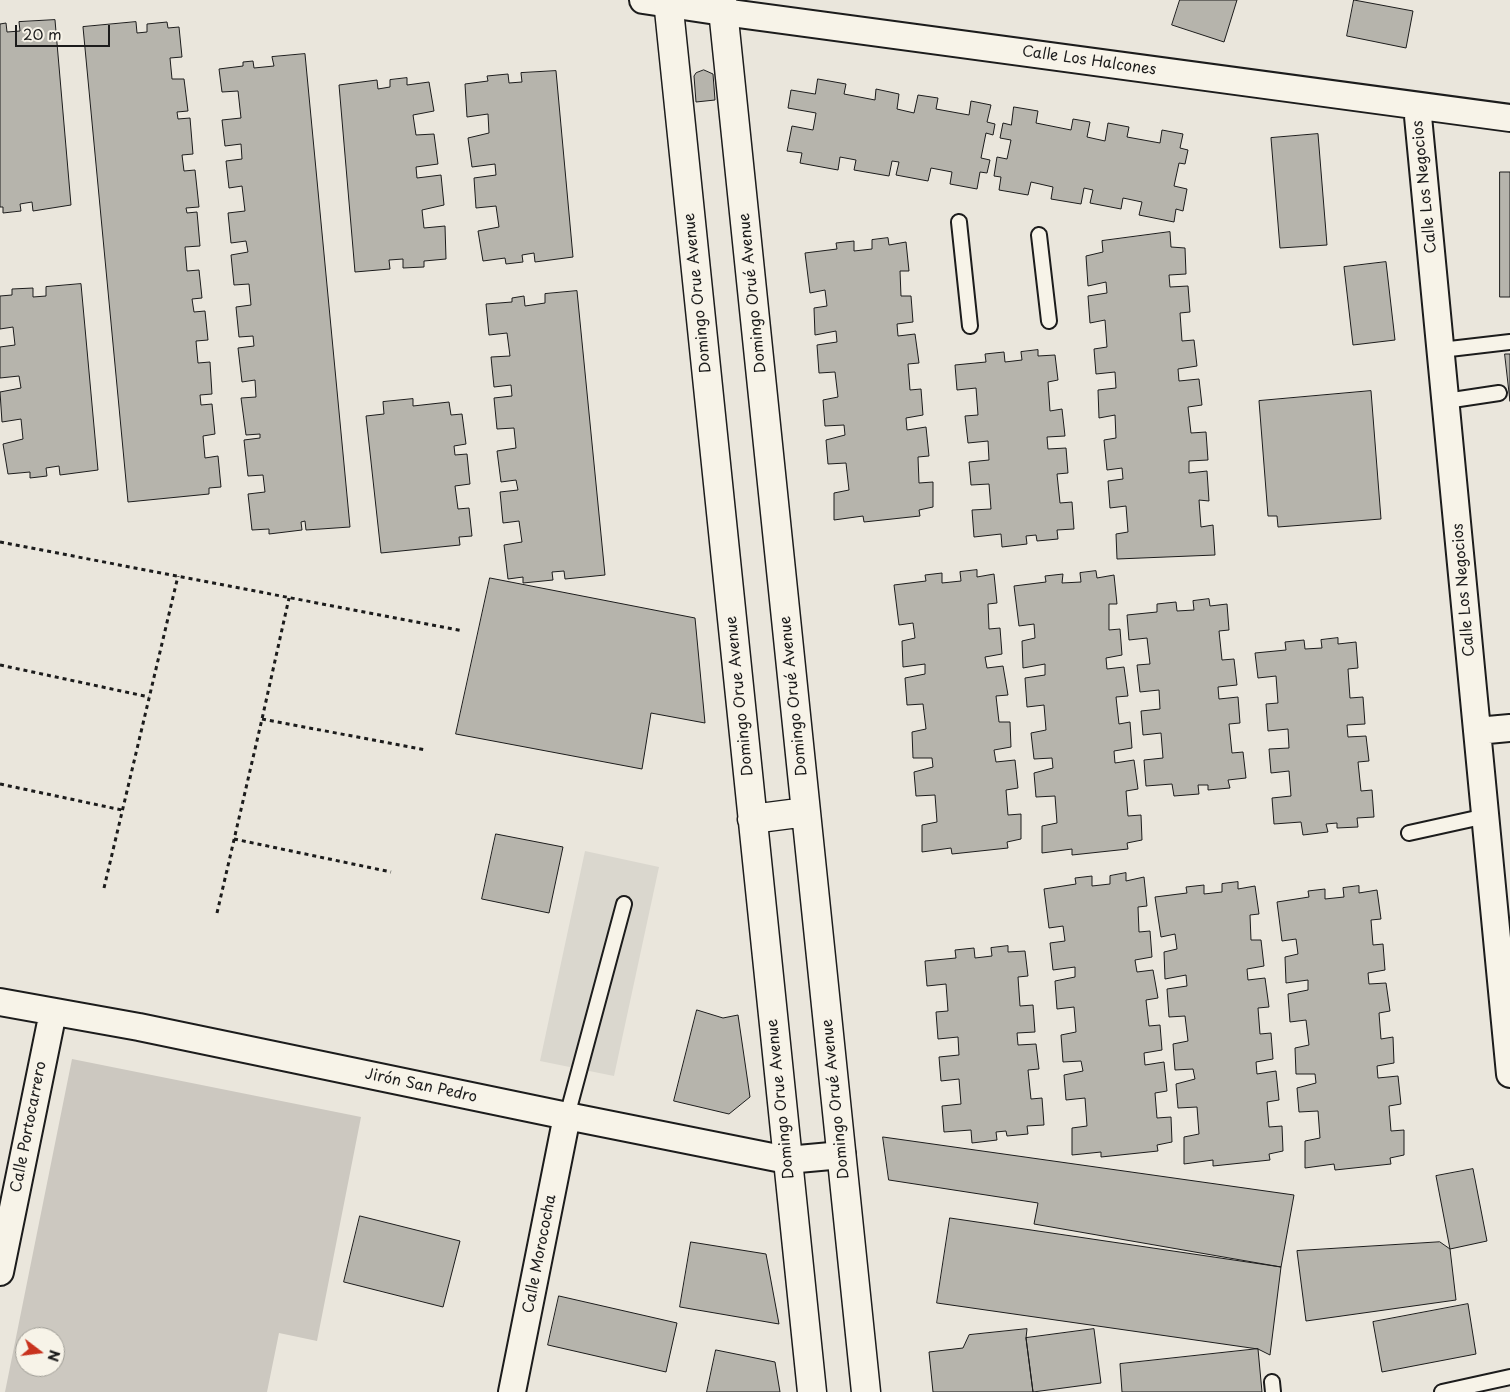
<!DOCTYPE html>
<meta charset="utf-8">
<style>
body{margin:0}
#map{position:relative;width:1510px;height:1392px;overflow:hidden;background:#eae6dc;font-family:"Playpen Sans",sans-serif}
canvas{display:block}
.north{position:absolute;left:15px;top:1327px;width:50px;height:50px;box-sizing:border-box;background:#f7f3e8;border:1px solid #9f9d96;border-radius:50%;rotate:105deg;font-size:14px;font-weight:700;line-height:20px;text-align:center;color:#1c1c1c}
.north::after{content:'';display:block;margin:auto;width:18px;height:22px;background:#c8321e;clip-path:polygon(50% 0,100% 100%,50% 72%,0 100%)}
.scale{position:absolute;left:15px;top:25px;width:95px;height:22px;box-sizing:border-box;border:2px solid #1c1c1c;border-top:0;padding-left:6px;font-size:15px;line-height:18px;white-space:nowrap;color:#1c1c1c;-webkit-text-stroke:4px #f7f3e8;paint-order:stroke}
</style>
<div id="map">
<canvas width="1510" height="1392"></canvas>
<div class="north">N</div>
<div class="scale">20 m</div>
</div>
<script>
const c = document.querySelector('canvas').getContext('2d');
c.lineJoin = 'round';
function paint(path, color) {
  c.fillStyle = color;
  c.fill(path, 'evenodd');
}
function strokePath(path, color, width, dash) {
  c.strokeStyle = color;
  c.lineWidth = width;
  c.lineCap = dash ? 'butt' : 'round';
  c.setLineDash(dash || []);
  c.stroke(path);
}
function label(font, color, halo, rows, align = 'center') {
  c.font = font + ' "Playpen Sans",sans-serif';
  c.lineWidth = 4;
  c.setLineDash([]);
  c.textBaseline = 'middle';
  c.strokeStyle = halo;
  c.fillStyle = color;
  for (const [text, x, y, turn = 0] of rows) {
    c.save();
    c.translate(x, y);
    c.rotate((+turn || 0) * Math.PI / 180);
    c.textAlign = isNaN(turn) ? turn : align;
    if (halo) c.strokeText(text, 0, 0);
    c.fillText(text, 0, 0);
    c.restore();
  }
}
paint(new Path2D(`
 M585,851L659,867L614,1076L540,1061Z`), '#dad7ce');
paint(new Path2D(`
 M72,1059L361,1117L317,1341L279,1333L267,1392H5ZM25,1337H55V1367H25Z`), '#ccc8c0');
const building = new Path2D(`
 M1180,0H1237L1224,42L1172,25Z
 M1354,0L1413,11L1406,48L1347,36Z
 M55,20L71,205L33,211L32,202L20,204L21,211L3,213V207H0V24L6,23L7,32L20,31L19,22Z
 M136,22L137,33L147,32V24L167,22L168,28L179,27L182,57L170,58L172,79H184L188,111L177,112L178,119L190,118L193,154L182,155L184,171L195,170L199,207L186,208L187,213L197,212L200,246L185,247L187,271L199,270L202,298L192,299L194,312L205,311L208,340L196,341L198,363L210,362L212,394L200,395L201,405L212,404L215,434L203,436L205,458L218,456L221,487L209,488V494L128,502L83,27Z
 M305,54L350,527L306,530L305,521L301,522L302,530L269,534V529L252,530L248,494L265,492L263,475L248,476L244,440L260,438V434L246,435L241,398L256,397L255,380L242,382L238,348L254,346L253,336L239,337L236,307L251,305L249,284L234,285L231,255L248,252L246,241L231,243L228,213L245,211L242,186L229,188L226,161L242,159L241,144L225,146L222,120L241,118L238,91L222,92L219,69L243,66V62L253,61L254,68L274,66L272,57Z
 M704,70L713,74L715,100L696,102L694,76L696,73Z
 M556,71L573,257L535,262L534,253L522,255L523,262L506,264L505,258L483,261L478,231L499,227L496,206L476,208L474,178L496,175L495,164L472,167L468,138L489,133L488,114L467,117L465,84L488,81L487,76L508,74L509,83L522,82L521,73Z
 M407,78V85L429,82L434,111L413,115L416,135L434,134L438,164L416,167L417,178L441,175L444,205L422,210L424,228L445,226L446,259L424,261V267L403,268V259L389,260L390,269L355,272L339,85L377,80L378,89L390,87V80Z
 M818,79L846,84L844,94L875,100L876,89L899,94L897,109L914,113L918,95L938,98L936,109L969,115L971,101L991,105L987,122L995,124L993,135L986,133L981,158L990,160L987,173L980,172L977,189L950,184L952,172L931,168L928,181L896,175L899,162L892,161L889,176L854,170L856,160L840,157L838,170L800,163L802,153L787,151L792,126L813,130L816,113L788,108L791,90L815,94Z
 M1014,107L1038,111L1036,123L1071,130L1073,119L1090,122L1087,137L1105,141L1108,123L1129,127L1127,137L1160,143L1162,130L1183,134L1180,148L1188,150L1185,164L1179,163L1174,186L1187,189L1183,211L1176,209L1174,222L1139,215L1142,202L1123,198L1121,209L1090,203L1093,190L1084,188L1081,204L1051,199L1053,187L1031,182L1028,195L999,190L1001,177L994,176L997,157L1007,159L1011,140L1000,138L1003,123L1011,125Z
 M1318,134L1327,245L1280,248L1271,138Z
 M1500,172H1510V297H1500Z
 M1170,232L1171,247L1185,248L1186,274L1169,275L1170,287L1188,286L1190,312L1180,313L1182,341L1194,340L1197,366L1178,369L1179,381L1199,379L1202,405L1188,407L1191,433L1206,432L1208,460L1189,461V473L1207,471L1209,501L1199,500L1201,527L1213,525L1215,555L1117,559L1116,534L1128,532L1126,506L1110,508L1108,481L1123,479L1122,468L1107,470L1104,440L1116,438L1115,415L1099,418L1098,390L1116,388L1115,372L1096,374L1094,349L1107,347L1105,320L1090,323L1088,296L1107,293L1106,282L1088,286L1086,256L1103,252L1102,241Z
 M888,238L889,245L906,242L909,271H900L901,296H911L913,322L897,324L898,336L915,334L919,363L908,364L910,390L921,389L923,415L906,418L907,430L926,427L929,456L918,457L919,483L933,482V507L919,510L920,516L864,522L863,516L834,520V493L849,490L846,463L828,464L826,440L845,435L844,425L825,426L823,400L838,397L835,372L819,373L817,345L837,342L836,331L815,335L814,308L827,306L825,290L810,293L805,253L837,249L836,243L854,241V251L872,249V240Z
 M1386,262L1395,340L1353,345L1344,267Z
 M81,284L98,470L60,475L59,466L46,468L47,476L30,478V472L8,474L3,444L23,439L21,419L2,422L0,392L21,388L19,376L0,378V347L15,345L13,327L0,329V296L12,295V289L33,288V297L46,296V287Z
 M577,291L605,575L565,579L564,571L552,572L553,580L523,583V577L508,579L504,545L522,542L519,521L503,523L500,492L518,490L516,480L501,482L497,451L516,448L514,428L497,429L494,398L512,396L511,385L494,387L491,357L510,356L507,333L489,335L486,304L512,302V298L524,296L525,306L545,303V294Z
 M1038,350V356L1055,355L1058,380L1048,382L1050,411L1062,409L1065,436L1047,437L1048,449L1066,448L1068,473L1057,474L1060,503L1072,502L1074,529L1057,530L1058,539L1037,541L1036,535L1026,536L1027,544L1002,547L1001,534L974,537L972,510L991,509L989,484L971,485L969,462L989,460L988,441L968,443L965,416L978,415L976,388L957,390L955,365L986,362L985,354L1004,352L1005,362L1022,360L1021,352Z
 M1505,354H1510V401Z
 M1371,391L1381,519L1278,527L1277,516H1268L1259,401Z
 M413,399V406L449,402L451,415L462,414L466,444L454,446L455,455L467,454L470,484L455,486L458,509L469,508L472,536L459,537L460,545L381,553L366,416L384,414L383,402Z
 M977,570V577L994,574L997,603L988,604L989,629L1000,628L1002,654L985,657L987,668L1003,666L1008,695L996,696L999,722H1010L1011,747L994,750L996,762L1015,760L1018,788L1006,790L1008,815L1021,814V839L1007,842L1008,848L952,854L951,848L922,852V825L937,822L935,795L916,796L914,772L933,767L932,758H913L912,732L926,729L923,704L907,705L905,678L925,674V664L903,667L902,641L915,638L913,623L899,625L894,585L926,581L925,575L942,573V583L961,581L960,572Z
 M1096,571L1097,578L1114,575L1117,604H1109V630L1120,629L1122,655L1106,658L1107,669L1124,667L1128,696L1116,697L1119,724L1130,722L1132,748L1114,751L1115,763L1134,760L1138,789L1126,791L1128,816L1141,815L1142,840L1127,843L1128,849L1072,855V849L1042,853V826L1057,823L1055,796L1036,797L1034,773L1053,768L1052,758L1034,759L1031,733L1046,730L1044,705L1027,707L1025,678L1045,675V664L1023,668L1022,641L1035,638L1034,624L1019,626L1014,586L1046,582L1045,576L1063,574L1062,583L1081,582L1080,573Z
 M490,578L695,618L705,723L651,713L642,769L456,734Z
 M1209,599L1210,606L1227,604L1229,630L1219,631L1222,660L1234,659L1237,685L1218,687L1219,699L1238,697L1240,723L1229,724L1232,753L1243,752L1246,778L1228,780L1230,788L1208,790V785H1198L1199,794L1174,796L1172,784L1146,786L1144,760L1163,758L1161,733L1143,735L1141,711L1160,709L1159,690L1140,692L1137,665L1150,664L1147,638L1129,640L1127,615L1157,612V604L1176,602L1177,611L1194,610L1193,601Z
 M1338,638V644L1356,642L1358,668L1348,669L1350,698L1363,697L1365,724L1347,725L1348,737L1366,736L1369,761L1358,762L1361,791L1372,790L1374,817L1357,818L1358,827L1337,828V823L1326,824L1328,832L1303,835L1301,822L1274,824L1272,798L1291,796L1289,771L1271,773L1269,749L1289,748L1288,729L1268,731L1266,704L1278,703L1276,676L1258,678L1255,653L1286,650L1285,642L1304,640L1305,649L1322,648L1321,640Z
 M496,834L563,847L549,913L482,899Z
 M1126,873V881L1144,877L1147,906L1138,907L1139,932L1150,931L1152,957L1135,960L1137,972L1153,970L1158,998L1146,1000L1149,1026L1160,1025L1162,1050L1144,1053L1145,1065L1164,1062L1167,1091L1155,1093L1157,1118L1171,1117L1172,1142L1157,1145L1158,1151L1101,1157V1152L1072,1155V1128L1087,1126L1085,1098L1066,1100L1064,1075L1083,1071L1081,1061L1063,1062L1061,1035L1076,1032L1074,1007L1057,1009L1055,981L1075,977V967L1053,970L1050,943L1065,941L1063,926L1049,928L1044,889L1076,884L1075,878L1092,876V886L1110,884V876Z
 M1238,882V889L1255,886L1259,914L1250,915L1251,940H1261L1264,966L1247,969L1248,980L1265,978L1269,1007L1258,1008L1260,1034L1271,1033L1273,1059L1256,1062L1257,1074L1276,1071L1279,1100L1267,1102L1269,1127L1282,1126L1283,1151L1269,1154L1270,1160L1213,1166V1160L1184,1164V1137L1199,1134L1197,1107L1178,1108L1176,1084L1195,1079L1193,1069L1175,1070L1173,1044L1188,1041L1185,1016L1169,1017L1167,989L1187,986L1186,975L1165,979L1164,952L1177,949L1175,934L1161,937L1155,897L1187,893L1186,887L1204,885V894L1222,892V884Z
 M1359,886V893L1377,890L1381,919L1371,920L1373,945L1383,944L1385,970L1368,973L1369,984L1386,983L1390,1011L1379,1013L1381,1039L1393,1037L1394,1063L1377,1066L1378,1078L1398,1076L1401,1104L1389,1106L1391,1131L1404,1130V1155L1390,1158L1391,1164L1335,1170L1334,1164L1305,1168V1141L1320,1138L1318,1111L1299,1112L1297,1088L1316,1083L1315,1074H1296L1295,1048L1309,1045L1306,1020L1290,1022L1288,994L1308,990V980L1286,983L1285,957L1298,954L1296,939L1282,941L1277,902L1309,897L1308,891L1325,889V899L1344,897L1343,888Z
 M1008,946V952L1025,951L1028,976L1018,977L1020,1006L1033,1005L1035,1032L1017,1033L1018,1045L1036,1044L1039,1069L1028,1070L1031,1099L1042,1098L1044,1125L1027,1126L1028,1134L1007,1136L1006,1131L996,1132L997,1140L972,1143L971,1130L944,1132L942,1106L961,1104L959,1079L941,1081L939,1057L959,1055L958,1037L938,1039L936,1012L948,1011L946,984L927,986L925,961L956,958L955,950L974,948L975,958L992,956L991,948Z
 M697,1010L723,1018L738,1015L750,1097L729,1114L674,1101Z
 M883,1137L1294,1195L1281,1267L1034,1224L1038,1203L889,1180Z
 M1473,1169L1487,1241L1450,1249L1436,1176Z
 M360,1216L460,1241L443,1307L344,1282Z
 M950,1218L1281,1267L1270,1355L1258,1349L937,1303Z
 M691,1242L766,1254L779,1324L680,1307Z
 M1440,1242L1450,1249L1456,1300L1306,1321L1297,1251Z
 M559,1296L677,1323L666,1372L548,1345Z
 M1468,1304L1476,1354L1382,1372L1373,1322Z
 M1027,1329L1026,1338L1033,1392H933L929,1352L963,1348L969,1335Z
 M1094,1329L1101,1383L1033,1392L1026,1338Z
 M1258,1349L1262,1392H1122L1120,1364Z
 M716,1350L775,1362L780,1392H707Z`);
paint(building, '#b6b4ac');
strokePath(building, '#1c1c1c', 1);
const lane = new Path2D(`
 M959,222L970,326
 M1039,235L1049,321
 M1441,350L1510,342
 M1446,401L1499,393
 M1409,833L1486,816
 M567,1116L624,904
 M1272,1382L1273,1392
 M1442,1392L1510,1377`);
const street = new Path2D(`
 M643,0L723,12L1510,118
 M1417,106L1510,1074
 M1477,731L1510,728
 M0,1002L139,1027L567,1116L787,1160L842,1155
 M0,1272L53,1012
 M512,1392L567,1116`);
const secondary = new Path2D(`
 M668,0L812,1392
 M722,0L866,1392
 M752,819L806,812`);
strokePath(lane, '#1c1c1c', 18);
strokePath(street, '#1c1c1c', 30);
strokePath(secondary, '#1c1c1c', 31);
strokePath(new Path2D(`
 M0,542L463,631
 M0,665L149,697
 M262,719L426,750
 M0,784L122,810
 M234,839L391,872
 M104,888L178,576
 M217,913L262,719L289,598`), '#1c1c1c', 3, [4, 4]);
strokePath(lane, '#f7f3e8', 14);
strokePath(street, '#f7f3e8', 26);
strokePath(secondary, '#f7f3e8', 28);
label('15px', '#1c1c1c', '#f7f3e8', [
 ["Calle Los Halcones",1089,61,8],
 ["Calle Los Negocios",1425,187,-96],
 ["Domingo Orue Avenue",698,293,-96],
 ["Domingo Orué Avenue",753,293,-96],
 ["Calle Los Negocios",1464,590,-95],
 ["Domingo Orue Avenue",740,696,-96],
 ["Domingo Orué Avenue",794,696,-96],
 ["Jirón San Pedro",421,1086,12],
 ["Domingo Orue Avenue",781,1099,-96],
 ["Domingo Orué Avenue",836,1099,-96],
 ["Calle Portocarrero",29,1127,-79],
 ["Calle Morococha",540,1254,-79]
]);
</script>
